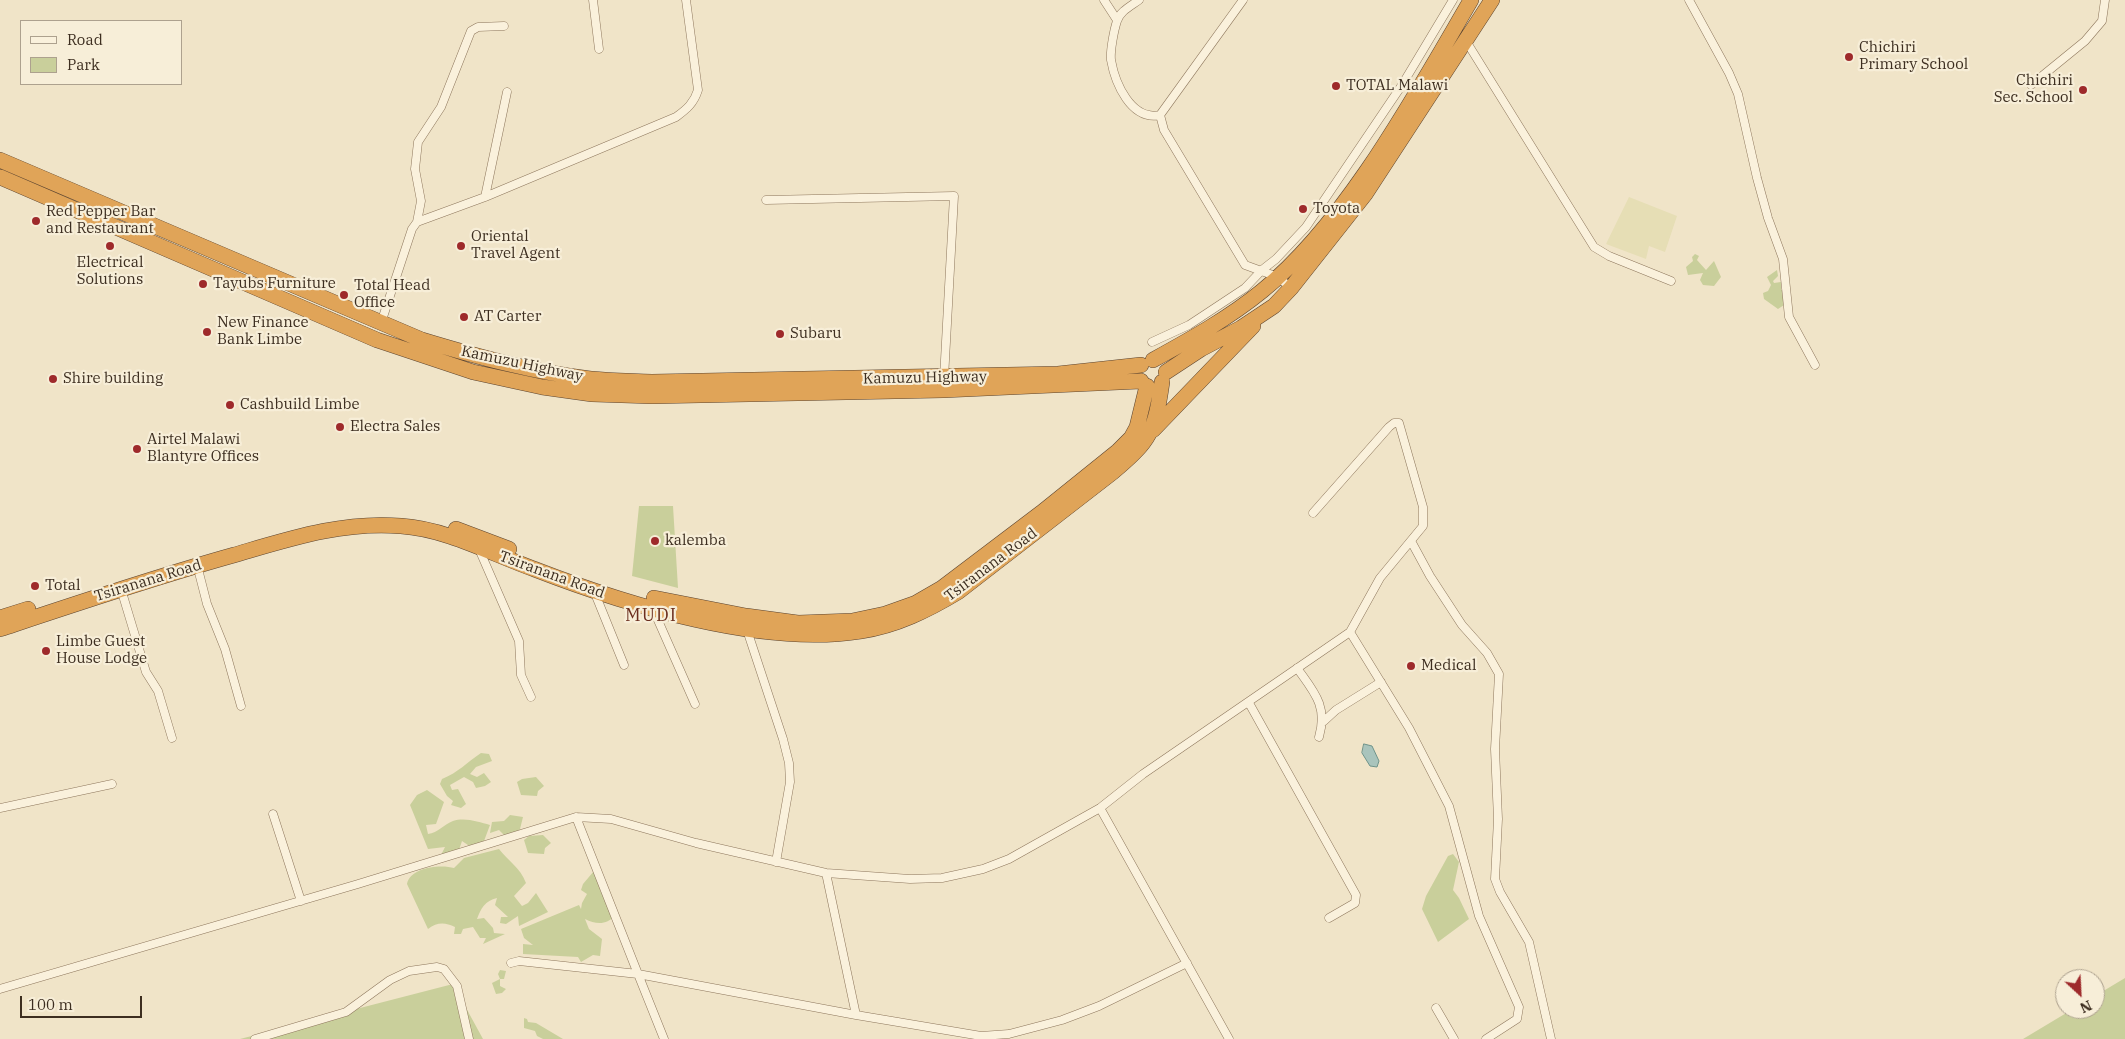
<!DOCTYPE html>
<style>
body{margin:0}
#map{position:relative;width:2125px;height:1039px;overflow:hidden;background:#f0e4c8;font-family:"IBM Plex Serif",serif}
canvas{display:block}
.legend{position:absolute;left:20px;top:20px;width:162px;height:65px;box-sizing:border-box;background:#f7eed8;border:1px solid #ada18e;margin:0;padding:6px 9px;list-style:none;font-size:15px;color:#3d2e20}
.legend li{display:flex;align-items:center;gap:10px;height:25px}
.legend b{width:25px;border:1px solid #ada18e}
.north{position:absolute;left:2055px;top:969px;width:50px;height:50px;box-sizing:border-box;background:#f7eed8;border:1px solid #ada18e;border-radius:50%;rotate:155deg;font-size:14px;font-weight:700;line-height:20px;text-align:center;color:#3d2e20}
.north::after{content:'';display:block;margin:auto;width:18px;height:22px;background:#9e2a2b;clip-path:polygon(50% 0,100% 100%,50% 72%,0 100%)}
.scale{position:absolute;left:20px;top:996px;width:122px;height:22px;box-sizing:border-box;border:2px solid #3d2e20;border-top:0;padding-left:6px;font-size:15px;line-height:18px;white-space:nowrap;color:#3d2e20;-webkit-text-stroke:4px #f7eed8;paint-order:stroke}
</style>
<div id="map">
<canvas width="2125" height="1039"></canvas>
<ul class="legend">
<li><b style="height:6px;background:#faf1dc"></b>Road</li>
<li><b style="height:14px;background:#c9cf9b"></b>Park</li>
</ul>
<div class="north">N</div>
<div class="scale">100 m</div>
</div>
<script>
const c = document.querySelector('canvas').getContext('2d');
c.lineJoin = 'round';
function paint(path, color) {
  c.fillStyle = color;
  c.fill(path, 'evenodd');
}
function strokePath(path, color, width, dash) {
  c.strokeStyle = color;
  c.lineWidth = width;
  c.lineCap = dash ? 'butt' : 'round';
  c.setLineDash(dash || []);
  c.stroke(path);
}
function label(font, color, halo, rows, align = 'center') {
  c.font = font + ' "IBM Plex Serif",serif';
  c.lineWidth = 4.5;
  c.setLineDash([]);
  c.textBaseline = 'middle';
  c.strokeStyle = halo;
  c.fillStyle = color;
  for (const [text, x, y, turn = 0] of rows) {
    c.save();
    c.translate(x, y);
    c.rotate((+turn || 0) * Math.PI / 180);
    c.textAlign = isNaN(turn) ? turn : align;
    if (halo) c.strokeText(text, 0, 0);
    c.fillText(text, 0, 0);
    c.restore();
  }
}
paint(new Path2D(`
 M1629,197L1677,216L1665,252L1649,246L1646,259L1606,244Z`), '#e6deb5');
paint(new Path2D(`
 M1695,254L1699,256L1697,260L1706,270L1714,261L1721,277L1714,286L1703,285L1700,280L1703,273L1688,275L1686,267L1693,261L1692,257Z
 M1777,270L1778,276L1773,281L1774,283L1781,282V290H1784V305L1778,309L1764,299L1763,293L1768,291L1771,285L1767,277Z
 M639,506H673L678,588L632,576Z
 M481,753L489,754L492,761L476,767L470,774L477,777L484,773L491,782L485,786L476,788L473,782L464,777L450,785L452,790L458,789L466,804L461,808L451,805L453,801L447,796L440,784L442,779C459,772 466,763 481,753Z
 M536,777L544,786L538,791L537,796L521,795L517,782L522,779Z
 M427,790L444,802L436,824L426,825L428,834C438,833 444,824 453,821C465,817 479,822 490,825L484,841L471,847L462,841L457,856L440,857L445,847L428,849L410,805L417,795Z
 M510,815L523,817L520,829L513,838L505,836L499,830L490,833L492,822L504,821Z
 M543,835L551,843L545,848L544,854L528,853L524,840L529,836Z
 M499,849C509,862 520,867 526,883L514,896L522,906L528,903L536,893L548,912L519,926L518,916L506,924L500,923L501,917H508L495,905L497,898C485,901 481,908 477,919L484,918L493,928L494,933L505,934L483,944L486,938H480L473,927L463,929L461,934H454L455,927C445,922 437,922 428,929L407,884C410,867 441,864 454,868L464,858Z
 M1453,854L1459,862L1453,890L1459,898L1469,919L1438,942L1422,909L1426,896L1448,856Z
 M594,871L601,872L606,884L600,891L612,897C623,920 603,929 585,919L589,929L602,939L600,956L593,955L581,962L578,957L523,954V944L533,945L524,938L521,929L579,905L581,909L582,903L587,894L581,890L583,884Z
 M500,970L506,971L504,979H500V986L506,989L502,993L496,994L492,983L500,979L498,974Z
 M2125,978V1039H2023L2073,1009H2095V996Z
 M453,984L483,1039H240Z
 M524,1018L527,1019L528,1022L536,1023L563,1039H543L537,1036L535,1031L524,1028Z`), '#c9cf9b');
const water = new Path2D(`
 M1364,744L1372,746L1379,761L1377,767L1370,766L1362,753Z`);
paint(water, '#a9c4bc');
strokePath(water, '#6f938a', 1);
const street = new Path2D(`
 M593,0L599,49
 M1104,0L1117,20
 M1139,0C1131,6 1120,11 1117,21C1114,30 1110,51 1111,60C1115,83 1131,121 1160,115
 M1243,0L1160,115L1164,130L1245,265L1278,277L1291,288
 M1689,0L1729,73L1738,94L1757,178L1768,218L1783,259L1789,317L1815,365
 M1466,41L1594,247L1609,256L1671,281
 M2031,85L2085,41L2102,21L2105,0
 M485,197L507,92
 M766,200L954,196L944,378
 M417,222L421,201L415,169L418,142L441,107L471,31L478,27L504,26
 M381,323L412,229L417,222L485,197L676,117C687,109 694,103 698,90L686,0
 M1152,342L1189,325L1245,288L1262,270L1276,259L1306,227L1402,85L1453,0
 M1411,541L1430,576L1462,625L1487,653L1499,674L1495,749L1498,819L1495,879L1500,892L1529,942L1551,1039
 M479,549L519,641L521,675L531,697
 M197,565L207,604L225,649L241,706
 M121,589L146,672L158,691L172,738
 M594,591L624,665
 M653,609L695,704
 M746,627L783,739L789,763L790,782L776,862
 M1350,632L1409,728L1449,806L1479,916L1519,1007L1517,1019L1486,1039
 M1297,668C1314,692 1328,706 1319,737
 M1249,703L1356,895L1355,903L1329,918
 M1324,721L1336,710L1381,682
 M0,808L112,784
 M1100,808L1229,1039
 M273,814L301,901
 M576,817L638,974L856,1015L826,873
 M511,963L519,961L638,974L664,1039
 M0,989L358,884L576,817L611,819L696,843L826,873L910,879L942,878L983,869L1009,859L1100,808L1143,774L1350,632L1380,578L1423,526V507L1399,423H1394L1389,427L1313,513
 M1436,1008L1454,1039
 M856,1015L981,1036L1009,1034L1062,1020L1099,1006L1187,963
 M255,1039L346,1012L390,980L409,971L437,967L444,969L457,986L469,1039`);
const highway = new Path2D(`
 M0,160L422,340C478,357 533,372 591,379C611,381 632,381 652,382L1058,374L1141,365
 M0,177L377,340L473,372L542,387L592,394L652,396L943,390L1141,381
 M1153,360C1191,339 1229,318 1262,291C1346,223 1416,94 1471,0
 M1166,372L1201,349L1241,328L1274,306L1291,288L1366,193L1492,0
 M1153,430L1253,326
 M456,529L509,549
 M654,598L746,616L798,623L852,621L885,614L916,603L942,588L1041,513L1118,451L1131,438L1137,427L1147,386
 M0,618L28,609
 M0,629C78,603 155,577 234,555C289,539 343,521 401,526C447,529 492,554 534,569C627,605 762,647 861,631C896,626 928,610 958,592L1113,472C1151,440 1155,431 1162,382`);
strokePath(street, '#8d765c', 9);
strokePath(highway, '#5b4430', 16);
strokePath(street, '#faf1dc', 8);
strokePath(highway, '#e0a458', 15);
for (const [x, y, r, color] of [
 [1849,57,5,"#9e2a2b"],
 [1336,86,5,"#9e2a2b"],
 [2083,90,5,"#9e2a2b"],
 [1303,209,5,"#9e2a2b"],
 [36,221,5,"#9e2a2b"],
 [110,246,5,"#9e2a2b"],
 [461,246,5,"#9e2a2b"],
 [203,284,5,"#9e2a2b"],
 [344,295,5,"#9e2a2b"],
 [464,317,5,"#9e2a2b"],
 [207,332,5,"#9e2a2b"],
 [780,334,5,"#9e2a2b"],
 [53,379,5,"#9e2a2b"],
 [230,405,5,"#9e2a2b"],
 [340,427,5,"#9e2a2b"],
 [137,449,5,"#9e2a2b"],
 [655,541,5,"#9e2a2b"],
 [35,586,5,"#9e2a2b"],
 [46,651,5,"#9e2a2b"],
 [1411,666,5,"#9e2a2b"]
]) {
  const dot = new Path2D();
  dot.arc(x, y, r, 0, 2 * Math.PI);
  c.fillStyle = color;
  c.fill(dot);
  strokePath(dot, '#f7eed8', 2);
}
label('15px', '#3d2e20', '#f7eed8', [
 ["Chichiri",1859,48],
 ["Primary School",1859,65],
 ["Chichiri",2073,81,"right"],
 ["Sec. School",2073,98,"right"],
 ["TOTAL Malawi",1346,86],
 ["Toyota",1313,209],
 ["Red Pepper Bar",46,212],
 ["and Restaurant",46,229],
 ["Oriental",471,237],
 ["Travel Agent",471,254],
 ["Electrical",110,263,"center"],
 ["Solutions",110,280,"center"],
 ["Tayubs Furniture",213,284],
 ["Total Head",354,286],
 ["Office",354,303],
 ["AT Carter",474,317],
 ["New Finance",217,323],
 ["Bank Limbe",217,340],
 ["Subaru",790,334],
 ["Shire building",63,379],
 ["Cashbuild Limbe",240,405],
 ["Electra Sales",350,427],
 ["Airtel Malawi",147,440],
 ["Blantyre Offices",147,457],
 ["kalemba",665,541],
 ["Total",45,586],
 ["Limbe Guest",56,642],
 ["House Lodge",56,659],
 ["Medical",1421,666]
], 'left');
label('15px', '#3d2e20', '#f7eed8', [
 ["Kamuzu Highway",522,364,12],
 ["Kamuzu Highway",925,378,-1],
 ["Tsiranana Road",991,565,-37],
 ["Tsiranana Road",552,575,20],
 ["Tsiranana Road",148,581,-17]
]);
c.letterSpacing = '1px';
label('18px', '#6b2e1e', '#f7eed8', [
 ["MUDI",651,616]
]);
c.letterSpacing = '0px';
</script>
